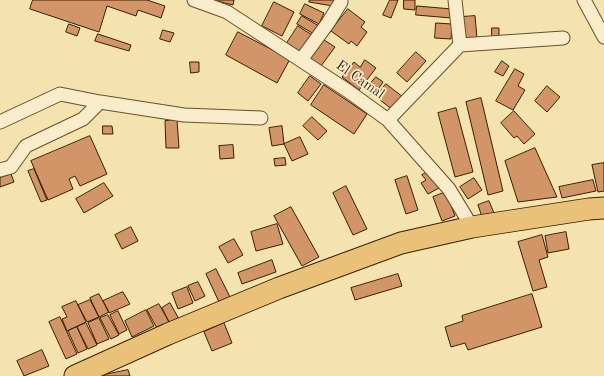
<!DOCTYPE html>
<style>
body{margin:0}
canvas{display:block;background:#f4e2af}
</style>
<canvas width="604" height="376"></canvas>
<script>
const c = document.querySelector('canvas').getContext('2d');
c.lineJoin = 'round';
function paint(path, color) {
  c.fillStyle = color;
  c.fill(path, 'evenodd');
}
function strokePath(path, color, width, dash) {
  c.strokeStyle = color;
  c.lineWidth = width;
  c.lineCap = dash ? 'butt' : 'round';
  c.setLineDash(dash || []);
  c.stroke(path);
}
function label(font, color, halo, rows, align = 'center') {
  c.font = font + ' "Old Standard TT",serif';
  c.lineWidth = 3.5;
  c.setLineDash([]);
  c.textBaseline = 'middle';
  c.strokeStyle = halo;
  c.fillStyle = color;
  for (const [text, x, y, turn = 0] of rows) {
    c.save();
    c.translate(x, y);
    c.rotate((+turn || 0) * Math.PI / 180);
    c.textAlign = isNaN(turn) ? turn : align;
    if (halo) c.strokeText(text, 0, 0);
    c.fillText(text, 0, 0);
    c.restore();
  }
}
const building = new Path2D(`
 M33,0H147L165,6L161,18L138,10L136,16L107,6L99,32L30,9Z
 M218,0H234L233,5L217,1Z
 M310,0H334L333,6L309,2Z
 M390,0H398L391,18L383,15Z
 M404,0H415V10L404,9Z
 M274,2L294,12L282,36L262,26Z
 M305,4L324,13L319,24L300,14Z
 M417,6L452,9L451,18L416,15Z
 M348,9L365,22L361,27L367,32L357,46L351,41L349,44L331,31Z
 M302,16L319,26L314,34L297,24Z
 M475,16L477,38L464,39L462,17Z
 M436,23L452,24L451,39L435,38Z
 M69,24L80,28L77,36L66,32Z
 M298,26L312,35L301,52L287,43Z
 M492,28H499V37H492Z
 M163,30L174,33L170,42L160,39Z
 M238,32L290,59L277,83L226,55Z
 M98,34L131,45L129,51L95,41Z
 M321,38L335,47L321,66L308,57Z
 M416,52L426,61L407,82L397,73Z
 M365,60L376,68L359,90L342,77L354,62L360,67Z
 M502,61L509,66L503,76L495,72Z
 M190,62H199V72L191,73Z
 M515,69L524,74L518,86L525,90L513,110L496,101Z
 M310,76L321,84L308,101L298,93Z
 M376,77L383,82L375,94L367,88Z
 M386,84L403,97L393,110L376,97Z
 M324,85L367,114L354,134L311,105Z
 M547,86L560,97L547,112L535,101Z
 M481,98L503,191L488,195L466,102Z
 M456,108L473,172L455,177L438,113Z
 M514,111L535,134L524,144L517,136L514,138L501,123Z
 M312,117L327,131L318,140L303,126Z
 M177,120L179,148H166L165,121Z
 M103,126H112L113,134H103Z
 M282,126L284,144L272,146L269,128Z
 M90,136L107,174L80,186L75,176L69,179L73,189L48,200L31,161Z
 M300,137L308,154L292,161L284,144Z
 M233,145L234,158L220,159L219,146Z
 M535,148L557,197L518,202L505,161Z
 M285,158L286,165L275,166L274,159Z
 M604,163V191L598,192L592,165Z
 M34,169L47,200L41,202L28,171Z
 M429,171L439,188L428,194L421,183L426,180L422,175Z
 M11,174L14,182L0,187V178Z
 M407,176L418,210L406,214L395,180Z
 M474,178L482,190L468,199L460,187Z
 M593,180L596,191L562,198L559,187Z
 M104,183L113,196L84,213L76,199Z
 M346,186L367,229L353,235L333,193Z
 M446,192L455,216L442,221L433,197Z
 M489,201L494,213L482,217L478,205Z
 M291,207L319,257L302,266L274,216Z
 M277,224L283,244L256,251L251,232Z
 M131,227L138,241L122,249L115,235Z
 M566,232L569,249L548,253L545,236Z
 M542,235L548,257L539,260L547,287L533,291L518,242Z
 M234,239L243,255L228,263L219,247Z
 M272,260L276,272L242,284L238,273Z
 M216,269L230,297L219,302L206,274Z
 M398,274L402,286L355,300L351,288Z
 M198,282L205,296L195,301L188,286Z
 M187,287L193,303L178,309L172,293Z
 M123,292L130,304L109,313L103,301Z
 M99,294L109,312L99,317L90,298Z
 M532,294L542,327L468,350L465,343L451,347L445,327L463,321L462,316Z
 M90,300L99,317L87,322L78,305Z
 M76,301L86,322L67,331L62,319L67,317L62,307Z
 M170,303L179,319L170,324L162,308Z
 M159,304L169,322L157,328L147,310Z
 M146,310L154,326L132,337L125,321Z
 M118,311L127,330L119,334L110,315Z
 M108,315L119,335L111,339L100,318Z
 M60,317L77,354L66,359L49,322Z
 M99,318L109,339L97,344L88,323Z
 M86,323L97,345L88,349L77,327Z
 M224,323L232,343L212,351L204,332Z
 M77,327L87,349L78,353L68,331Z
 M42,350L49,366L24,376L17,361Z
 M128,370L130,376H104V375Z`);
paint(building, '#d19567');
strokePath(building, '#3a1f02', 1);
const minor = new Path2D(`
 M194,0L227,12L348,91L388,120L449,189L472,227
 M584,0L604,37
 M460,45L563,38
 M301,60L328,23L341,2V0
 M388,120L460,45L455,0
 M0,122L60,94L100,102
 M0,170L11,167L26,146L83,119L100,102L184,115L261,118`);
const trunk = new Path2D(`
 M75,376L168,334L279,288L401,243L472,227L589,209L604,208`);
strokePath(minor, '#68502d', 15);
strokePath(trunk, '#3a1f02', 23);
strokePath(minor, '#f8eccb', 13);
strokePath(trunk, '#eac178', 21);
label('14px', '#3a1f02', '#f8eccb', [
 ["El Camal",360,80,35]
]);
</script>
